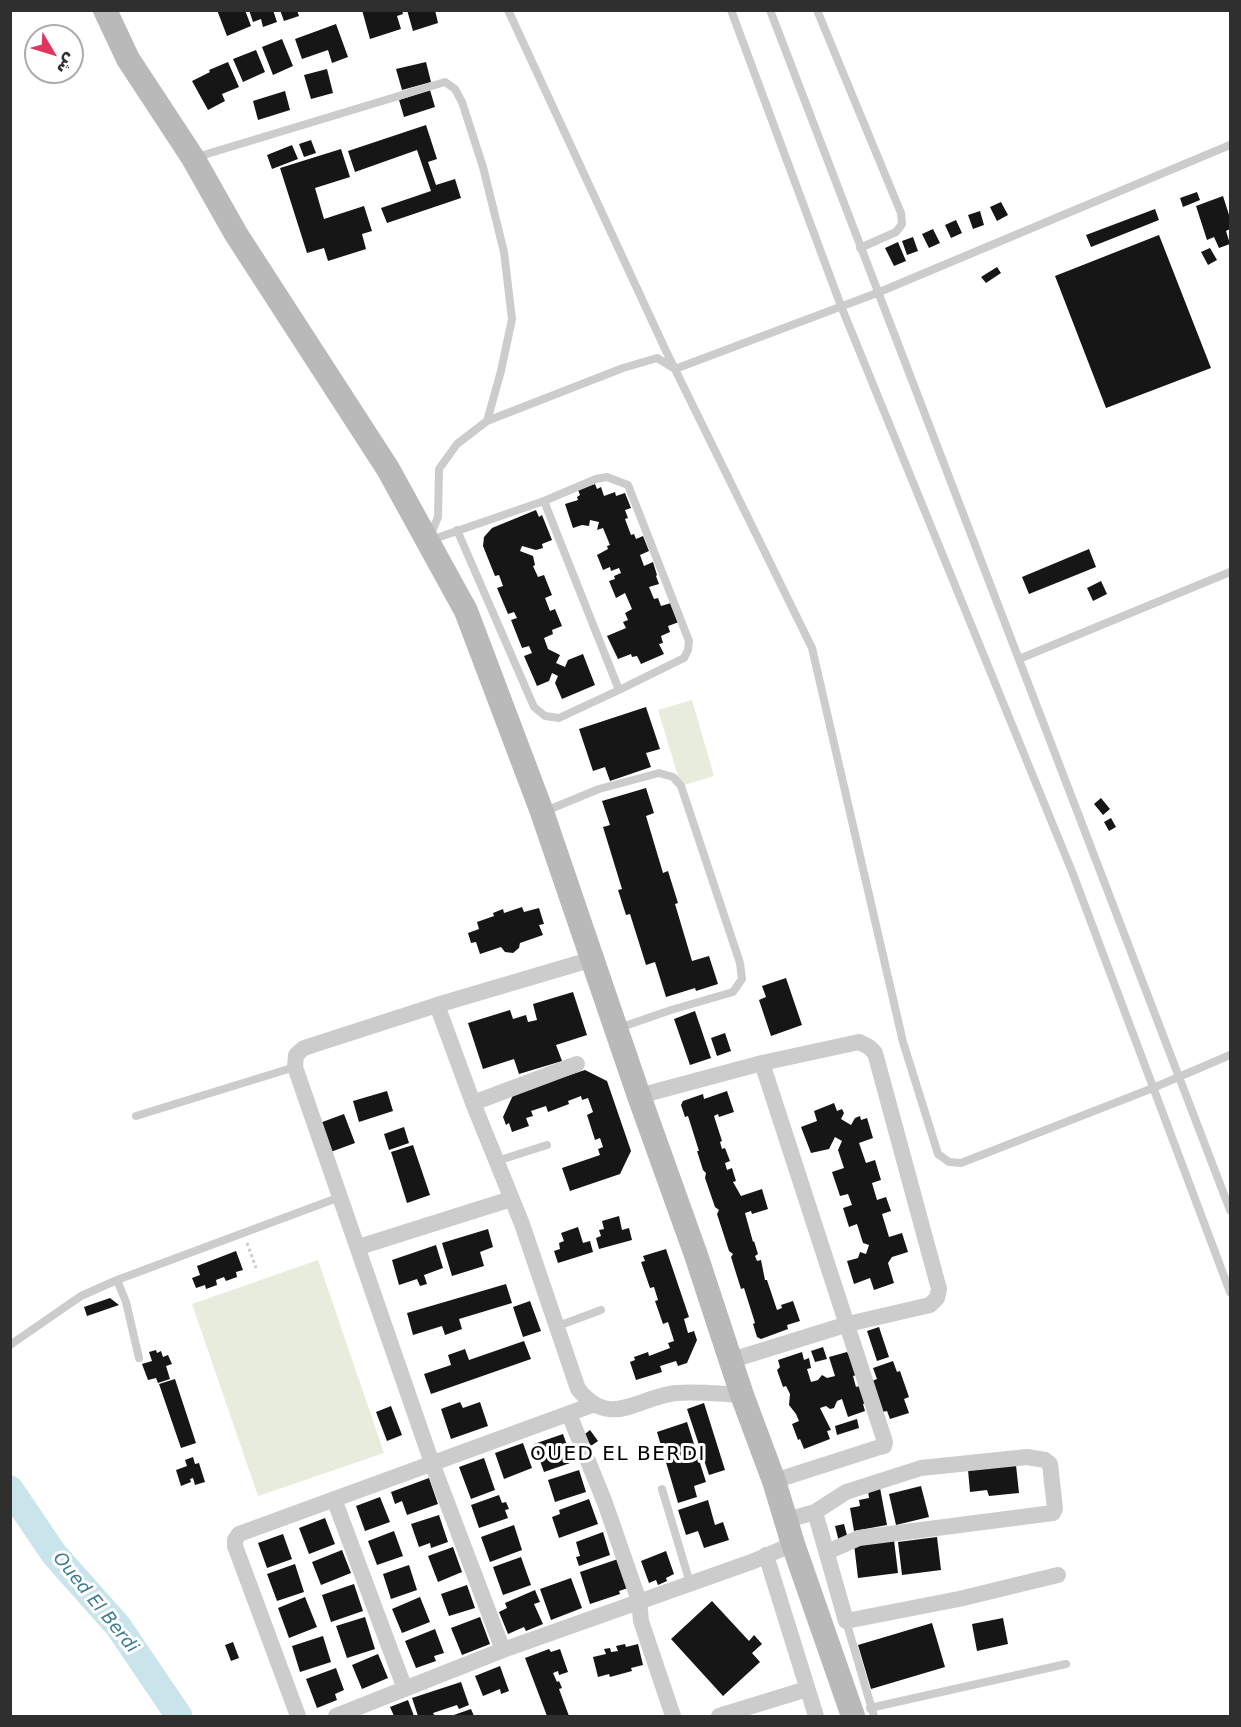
<!DOCTYPE html>
<meta charset="utf-8">
<style>
body{margin:0}
#map{position:relative;width:1241px;height:1727px;overflow:hidden;background:#fff;font-family:"DejaVu Sans",Vazirmatn,sans-serif}
canvas{display:block}
.frame{position:absolute;inset:0;border:12px solid #2f2f2f;pointer-events:none}
.north{position:absolute;left:24px;top:24px;width:60px;height:60px;box-sizing:border-box;background:#fff;border:2px solid #acacac;border-radius:50%;rotate:128deg;font-size:16px;font-weight:700;line-height:24px;text-align:center;color:#2f2f2f}
.north::after{content:'';display:block;margin:auto;width:21px;height:27px;background:#e2355e;clip-path:polygon(50% 0,100% 100%,50% 72%,0 100%)}
</style>
<div id="map">
<canvas width="1241" height="1727"></canvas>
<div class="frame"></div>
<div class="north">ش</div>
</div>
<script>
const c = document.querySelector('canvas').getContext('2d');
c.lineJoin = 'round';
function paint(path, color) {
  c.fillStyle = color;
  c.fill(path, 'evenodd');
}
function strokePath(path, color, width, dash) {
  c.strokeStyle = color;
  c.lineWidth = width;
  c.lineCap = dash ? 'butt' : 'round';
  c.setLineDash(dash || []);
  c.stroke(path);
}
function label(font, color, halo, rows, align = 'center') {
  c.font = font + ' "DejaVu Sans",sans-serif';
  c.lineWidth = 6;
  c.setLineDash([]);
  c.textBaseline = 'middle';
  c.strokeStyle = halo;
  c.fillStyle = color;
  for (const [text, x, y, turn = 0] of rows) {
    c.save();
    c.translate(x, y);
    c.rotate((+turn || 0) * Math.PI / 180);
    c.textAlign = isNaN(turn) ? turn : align;
    if (halo) c.strokeText(text, 0, 0);
    c.fillText(text, 0, 0);
    c.restore();
  }
}
paint(new Path2D(`
 M692,700L714,776L681,786L658,710Z
 M318,1260L384,1453L258,1496L192,1304Z`), '#e7ecdd');
strokePath(new Path2D(`
 M10,1489L54,1554L118,1626L179,1716`), '#c9e4eb', 27);
paint(new Path2D(`
 M217,10H245L251,26L227,36Z
 M249,10H273L277,22L263,27L261,19L253,22Z
 M280,10H297L299,16L284,21Z
 M362,10H402L403,14L397,16L401,29L370,39Z
 M407,10H435L438,23L413,31Z
 M336,24L348,57L332,63L328,50L302,59L295,39Z
 M282,39L293,66L273,75L262,47Z
 M256,50L265,72L243,82L233,59Z
 M228,62L239,87L222,94L225,101L208,110L192,81L210,72L209,70Z
 M426,62L431,82L402,90L396,69Z
 M327,69L333,93L311,99L304,75Z
 M430,90L435,107L404,117L399,100Z
 M285,91L290,110L258,120L253,101Z
 M426,125L437,159L428,162L436,185L455,179L461,198L387,223L381,208L431,191L417,150L355,172L348,151Z
 M311,140L316,153L304,157L299,144Z
 M292,145L298,159L272,169L267,155Z
 M341,149L350,177L315,188L324,219L364,206L372,231L362,234L366,249L328,261L324,248L307,253L280,168Z
 M1197,192L1200,200L1183,207L1180,198Z
 M1223,196L1230,218V229L1226,231L1230,244L1219,248L1214,237L1207,240L1196,206Z
 M1001,202L1008,215L997,221L990,207Z
 M1155,209L1159,220L1091,247L1086,235Z
 M980,211L984,225L973,229L968,215Z
 M956,220L962,233L951,238L945,225Z
 M933,229L940,243L929,248L922,234Z
 M1159,235L1211,368L1106,408L1055,276Z
 M913,237L918,251L907,255L902,241Z
 M898,242L906,261L894,266L885,248Z
 M1210,248L1217,260L1208,265L1201,252Z
 M997,267L1001,273L986,283L981,277Z
 M595,484L597,489L601,487L604,496L615,492L616,496L625,493L631,508L625,510L628,518L625,519L631,535L634,534L636,539L643,536L649,551L640,555L644,566L653,562L657,575L656,576L659,584L649,587L654,599L658,598L661,606L671,603L679,622L668,626L670,632L661,636L663,643L659,644L664,654L641,664L637,656L632,657L631,654L618,659L607,636L626,628L623,622L628,620L625,613L632,609L625,593L616,598L609,581L615,579L614,576L621,573L619,568L611,571L610,567L603,570L597,555L608,549L607,546L610,545L603,528L597,530L599,522L590,520L589,526L582,525L573,528L565,504L578,500L577,497L580,495L578,490Z
 M536,510L539,517L542,515L552,540L542,544L543,548L536,550L522,546L520,551L533,556L535,565L533,566L538,577L544,575L552,595L545,598L550,611L555,609L562,626L552,630L553,634L544,638L548,649L560,655L556,663L565,667L568,660L583,654L595,685L562,699L555,683L558,676L552,673L549,681L537,686L524,656L532,653L529,646L522,648L511,620L517,618L514,612L508,614L497,588L503,586L499,575L495,576L483,546L484,537L492,528Z
 M1089,549L1096,567L1029,594L1022,577Z
 M1101,581L1107,594L1093,601L1087,588Z
 M646,707L660,749L646,753L651,767L610,781L605,767L593,771L579,729Z
 M646,788L654,813L646,816L663,873L668,871L678,903L675,904L692,961L709,956L718,984L696,991L695,988L666,997L655,962L646,965L630,914L626,915L618,890L622,889L603,827L610,825L602,801Z
 M1101,798L1110,809L1103,815L1094,804Z
 M1111,818L1116,827L1109,831L1104,822Z
 M522,907L524,912L539,908L544,924L539,925L543,935L520,943L519,948L513,953L505,952L501,947L480,954L476,942L471,943L468,933L479,929L477,922L494,916L493,913L503,909L504,913Z
 M786,978L802,1025L771,1036L759,1000L766,997L762,986Z
 M573,992L587,1035L556,1045L562,1061L519,1074L514,1059L483,1069L468,1023L510,1010L513,1019L526,1015L528,1022L537,1020L533,1004Z
 M695,1011L711,1058L690,1065L674,1019Z
 M725,1033L731,1051L717,1056L711,1038Z
 M585,1070L607,1081L631,1151L620,1174L570,1191L562,1168L600,1155L598,1149L603,1147L600,1138L595,1140L587,1115L593,1112L588,1098L582,1100L581,1096L568,1101L569,1104L548,1112L546,1106L531,1111L533,1116L526,1118L529,1126L512,1132L509,1123L506,1125L503,1117L514,1093Z
 M387,1091L393,1111L359,1122L353,1101Z
 M727,1091L734,1112L719,1117L718,1114L714,1116L722,1141L720,1142L722,1149L725,1148L730,1161L725,1163L727,1170L732,1168L736,1181L733,1182L741,1196L762,1189L768,1209L752,1214L751,1211L745,1213L753,1242L754,1241L758,1254L755,1256L757,1261L761,1260L765,1280H767L777,1310L782,1308L781,1305L793,1301L800,1321L787,1325L788,1329L761,1339L757,1337L753,1324L755,1323L744,1288L741,1289L731,1257L733,1254L729,1251L717,1214L719,1210L715,1207L705,1178L706,1173L703,1170L697,1151H699L688,1116L685,1117L681,1105L683,1101L703,1094L704,1099Z
 M834,1103L837,1111L842,1109L844,1113L841,1119L851,1125L855,1118L860,1116L861,1120L867,1118L873,1138L859,1143L866,1163L875,1160L881,1180L872,1183L877,1200L886,1197L891,1211L882,1214L889,1237L902,1233L908,1252L892,1257L888,1263L894,1283L874,1290L870,1278L854,1284L847,1261L858,1258L860,1252L866,1254L869,1245L863,1243L857,1224L849,1227L843,1208L852,1205L848,1194L840,1196L832,1172L844,1168L838,1150L842,1141L835,1137L829,1149L811,1153L801,1127L817,1121L814,1111Z
 M344,1114L355,1143L328,1153L317,1124Z
 M404,1127L409,1143L389,1150L384,1134Z
 M413,1145L430,1195L407,1203L391,1152Z
 M619,1216L622,1230L629,1228L632,1240L599,1249L596,1238L601,1236L599,1230L604,1229L602,1221Z
 M578,1227L583,1243L590,1241L593,1252L558,1263L554,1251L560,1249L559,1243L564,1241L561,1233Z
 M488,1229L493,1247L480,1252L484,1266L452,1276L442,1243Z
 M436,1245L443,1268L424,1275L427,1284L420,1286L417,1279L399,1285L392,1260Z
 M666,1249L689,1317L684,1319L688,1333L694,1331L697,1340L687,1363L678,1366L676,1361L660,1366L662,1372L636,1380L630,1362L635,1360L634,1357L648,1352L649,1356L670,1348L668,1343L674,1341L668,1322L663,1324L655,1301L658,1300L654,1287L650,1288L641,1262L645,1261L643,1256Z
 M236,1251L243,1270L236,1272L237,1277L226,1281L224,1277L216,1280L217,1285L206,1289L205,1285L196,1288L192,1278L200,1275L197,1266Z
 M506,1284L512,1303L459,1319L462,1329L445,1335L442,1326L413,1335L407,1313Z
 M110,1298L119,1305L87,1316L84,1307Z
 M530,1301L541,1331L523,1337L513,1307Z
 M879,1327L889,1357L877,1361L867,1331Z
 M524,1341L531,1359L431,1394L424,1374L451,1365L448,1355L465,1349L469,1360Z
 M823,1347L827,1359L815,1362L811,1351Z
 M156,1350L157,1353L161,1351L163,1357L168,1355L172,1364L166,1366L170,1379L158,1383L156,1378L148,1380L142,1364L152,1361L149,1352Z
 M802,1352L804,1360L809,1358L811,1368L807,1369L811,1382L818,1380L822,1375L827,1378L835,1376L829,1357L847,1352L860,1374L853,1376L856,1387L863,1385L868,1402L863,1404L865,1411L848,1417L842,1399L837,1401L834,1408L830,1409L826,1406L820,1408L831,1430L827,1431L830,1439L804,1449L800,1439L798,1440L792,1424L799,1421L796,1414L789,1405L790,1394L786,1386L783,1387L777,1370L780,1367L778,1360Z
 M893,1361L897,1372L900,1371L909,1397L904,1399L909,1413L890,1419L887,1411L882,1412L872,1381L877,1379L873,1368Z
 M175,1379L196,1443L181,1448L159,1384Z
 M460,1402L463,1408L480,1402L488,1426L451,1439L441,1409Z
 M704,1403L725,1470L709,1475L687,1409Z
 M391,1406L402,1435L387,1441L376,1412Z
 M857,1419L859,1428L837,1435L835,1426Z
 M687,1422L706,1482L694,1486L697,1497L678,1503L657,1432Z
 M590,1430L598,1441L588,1448L580,1438Z
 M563,1434L573,1462L544,1472L534,1444Z
 M523,1443L532,1468L504,1479L495,1453Z
 M193,1457L195,1464L199,1463L205,1482L195,1485L193,1478L190,1479L191,1482L181,1486L176,1470L187,1466L185,1460Z
 M484,1458L495,1490L471,1499L459,1467Z
 M1016,1465L1019,1493L989,1496L987,1490L970,1492L968,1470Z
 M579,1470L586,1492L555,1502L548,1480Z
 M429,1478L438,1504L407,1515L402,1501L395,1504L391,1492Z
 M921,1486L929,1517L896,1525L889,1494Z
 M880,1488L887,1525L854,1531L850,1508L860,1506L859,1500L869,1498L868,1491Z
 M499,1495L502,1503L506,1502L509,1509L505,1510L508,1518L479,1528L471,1505Z
 M380,1497L390,1522L365,1531L356,1506Z
 M589,1499L598,1524L559,1538L552,1517L560,1514L559,1510Z
 M708,1500L715,1525L723,1522L729,1540L704,1548L698,1531L686,1535L678,1510Z
 M439,1515L448,1542L431,1548L430,1543L419,1547L411,1524Z
 M325,1518L335,1544L309,1554L299,1528Z
 M844,1524L848,1539L839,1542L835,1526Z
 M514,1525L522,1550L490,1562L481,1537Z
 M394,1531L403,1556L377,1565L368,1541Z
 M603,1532L610,1555L579,1566L576,1557L580,1556L576,1542Z
 M283,1534L292,1559L267,1568L258,1543Z
 M937,1537L941,1570L902,1575L898,1542Z
 M894,1540L898,1573L858,1578L854,1544Z
 M453,1547L462,1572L438,1582L428,1556Z
 M342,1550L351,1573L321,1585L312,1562Z
 M666,1551L674,1574L666,1578L667,1581L658,1585L656,1580L649,1583L641,1561Z
 M521,1557L531,1585L503,1595L493,1567Z
 M618,1559L628,1588L619,1591L620,1594L590,1604L580,1572Z
 M295,1564L304,1592L277,1601L267,1574Z
 M409,1565L417,1590L391,1599L383,1574Z
 M571,1578L582,1608L551,1620L540,1589Z
 M354,1584L363,1611L331,1622L322,1595Z
 M467,1585L475,1608L449,1616L441,1594Z
 M535,1590L540,1602L534,1604L543,1624L526,1631L524,1627L508,1634L499,1612L507,1608L505,1603Z
 M305,1597L317,1627L289,1638L278,1608Z
 M420,1597L430,1622L402,1633L392,1609Z
 M712,1601L749,1641L754,1635L762,1644L752,1653L760,1662L723,1696L671,1639Z
 M365,1617L375,1649L347,1658L336,1626Z
 M480,1617L490,1644L462,1655L451,1628Z
 M1003,1618L1008,1644L977,1651L972,1624Z
 M932,1623L945,1667L871,1689L858,1645Z
 M435,1629L444,1653L434,1656L436,1661L416,1668L405,1641Z
 M323,1636L331,1662L300,1672L292,1646Z
 M233,1642L239,1658L231,1661L225,1645Z
 M625,1644L626,1647L638,1644L643,1665L631,1668L632,1671L610,1677L609,1674L598,1677L593,1657L606,1654L604,1649L610,1648L611,1652L618,1651L616,1646Z
 M549,1649L551,1652L560,1649L568,1672L559,1675L558,1671L553,1673L557,1682L559,1681L562,1688L559,1689L569,1716H547L525,1658Z
 M378,1654L388,1678L362,1689L352,1665Z
 M500,1666L509,1691L501,1694L500,1689L483,1696L475,1676Z
 M336,1668L344,1690L335,1694L337,1700L317,1708L306,1679Z
 M461,1682L469,1705L459,1709L457,1705L433,1713L435,1716H418L412,1698Z
 M408,1700L414,1716H394L390,1707Z
 M471,1709L474,1716H451Z`), '#161616');
strokePath(new Path2D(`
 M247,1243L256,1268`), '#ccc', 3, [3, 3]);
strokePath(new Path2D(`
 M508,10L666,351L812,648L903,1042L938,1154L949,1162L961,1163L1153,1088L1230,1055
 M731,10L841,306L1073,874L1230,1292
 M770,10L1230,1210
 M817,10L901,213L902,224L896,232L860,248
 M197,157L445,82L455,89L462,102L483,167L504,252L512,319L501,371L487,421
 M544,501L596,479L607,477L628,485L689,641L688,650L684,658L619,690
 M457,530L534,707L545,716L559,718L619,690L544,501L428,541L438,517L439,469L457,444L487,421L623,368L657,358L675,369L877,293L1230,145
 M1019,659L1230,572
 M543,812L599,789L659,773L673,777L681,786L740,963L742,979L733,992L671,1010L619,1028
 M136,1116L295,1067
 M497,1161L547,1145
 M117,1280L126,1302L139,1358
 M558,1326L601,1310
 M10,1345L81,1296L117,1280L340,1197
 M662,1489L690,1583
 M846,1621L874,1716
 M870,1708L1066,1664`), '#ccc', 8);
strokePath(new Path2D(`
 M437,1005L473,1103L522,1224L578,1389C611,1430 637,1397 676,1393C698,1391 720,1394 742,1395
 M639,1096L762,1063L885,1442L884,1446L880,1447L774,1481
 M473,1103L577,1064
 M359,1247L511,1199
 M732,1360L848,1324L930,1305L937,1298L939,1289L875,1053L869,1047L859,1042L762,1063
 M569,1414L605,1503L639,1601L641,1621L673,1716
 M334,1499L405,1689
 M815,1512L846,1492L921,1468L1027,1457L1045,1460L1050,1464L1055,1509L1053,1513L859,1538L827,1552
 M787,1520L815,1512L846,1621L959,1599L1058,1575
 M766,1555L816,1716
 M503,1650L432,1463L295,1067L296,1055L304,1048L437,1005L593,959
 M298,1716L235,1546V1540L239,1534L592,1405
 M336,1716L503,1650L754,1561L793,1544
 M719,1716L807,1689`), '#ccc', 16);
strokePath(new Path2D(`
 M105,10L128,59L193,158L236,234L388,469L466,611L542,812L639,1096L696,1255L742,1395L774,1481L793,1544L853,1716`), '#b9b9b9', 24);
label('italic 18px', '#3e7d8f', '#fff', [
 ["Oued El Berdi",95,1603,51]
]);
c.letterSpacing = '1.5px';
label('20px', '#000', '#fff', [
 ["OUED EL BERDI",618,1455]
]);
c.letterSpacing = '0px';
</script>
